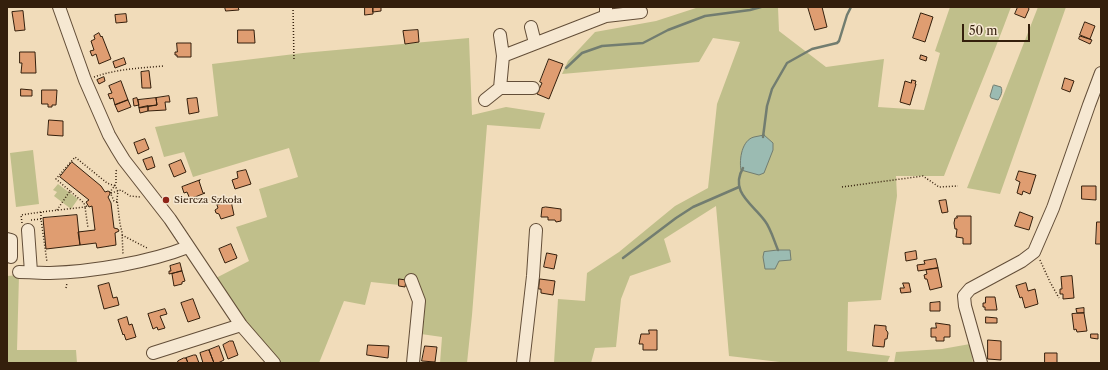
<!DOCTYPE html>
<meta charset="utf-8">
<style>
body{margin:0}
#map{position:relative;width:1108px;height:370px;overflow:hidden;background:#f1dcba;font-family:"Libre Caslon Text",serif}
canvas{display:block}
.frame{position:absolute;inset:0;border:8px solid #341f0c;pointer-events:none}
.scale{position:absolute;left:962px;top:24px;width:68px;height:18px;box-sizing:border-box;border:2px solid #341f0c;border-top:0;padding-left:5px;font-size:12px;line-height:14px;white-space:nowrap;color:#341f0c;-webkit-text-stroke:3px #f6e8d2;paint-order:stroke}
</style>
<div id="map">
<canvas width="1108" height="370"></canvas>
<div class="frame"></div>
<div class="scale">50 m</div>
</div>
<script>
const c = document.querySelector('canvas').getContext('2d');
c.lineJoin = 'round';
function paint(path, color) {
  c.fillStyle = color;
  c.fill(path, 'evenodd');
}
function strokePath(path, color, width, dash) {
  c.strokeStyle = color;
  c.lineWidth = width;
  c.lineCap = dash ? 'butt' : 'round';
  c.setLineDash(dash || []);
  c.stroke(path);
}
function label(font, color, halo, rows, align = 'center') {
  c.font = font + ' "Libre Caslon Text",serif';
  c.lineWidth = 3;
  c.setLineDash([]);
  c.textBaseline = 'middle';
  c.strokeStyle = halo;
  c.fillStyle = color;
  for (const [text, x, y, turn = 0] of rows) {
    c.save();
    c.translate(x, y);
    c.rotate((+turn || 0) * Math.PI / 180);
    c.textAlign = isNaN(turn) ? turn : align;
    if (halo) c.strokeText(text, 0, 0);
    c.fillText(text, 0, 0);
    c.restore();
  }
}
paint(new Path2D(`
 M699,7H778L779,31L826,67L884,59L878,107L924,110L940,53L935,51L950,7H1011C990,64 966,119 944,176H896L897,196L881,300L848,302L847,351L890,356L887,363H788L729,356L716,206L664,239L671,262L630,276L621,299L616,347L595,348L591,363H554L558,299L585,301L587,273L619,252L675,206L708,188L717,104L740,42L713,38L699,62L562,74L568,61L595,32L656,21Z
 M1038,7H1066L1000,194L967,188Z
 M469,38L472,115L506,107L545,113L540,129L487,125L472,315L467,363H440L442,337L414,333L418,287L371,282L365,305L344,301L319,363H277L261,347L214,279L249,261L236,227L267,217L259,189L298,177L289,148L193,177L184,152L164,157L155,127L218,116L212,64L303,53Z
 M33,150L39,204L16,207L10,153Z
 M58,184L78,199L71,209L54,196L57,192L53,190Z
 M19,275L17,350H76L77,363H7V276Z
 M970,344L973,363H894L896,352L942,349Z`), '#c0bf8b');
const water = new Path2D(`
 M994,85L1001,87C1003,91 1001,96 998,100L991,98L990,96L993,86Z
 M764,135L773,143V150L764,173L759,175L741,170C739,159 742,140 754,137C757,136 761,136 764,135Z
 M778,250H790L791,260L779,261L775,269H765L763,257L764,252Z`);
paint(water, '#9bbbb2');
strokePath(water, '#727d70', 1);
strokePath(new Path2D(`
 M566,68L582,53L602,46L643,43L668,30L705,16L750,10L761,7
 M763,137L767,106L772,89L787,63L812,49L837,43L839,41L847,15L851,7
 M743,168C729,192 753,204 765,221C771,229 774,241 778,250
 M623,258L676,218L693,207L739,187`), '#727d70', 2.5);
const building = new Path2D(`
 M225,7H238L239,10L226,11Z
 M365,7H373V14L365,15Z
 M373,7H381V11L373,12Z
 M808,7H822L827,27L815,30Z
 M1018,7H1028L1029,9L1025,18L1015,14Z
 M23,11L25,30L15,31L12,12Z
 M921,13L933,17L925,42L913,38Z
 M126,14L127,22L116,23L115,15Z
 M1085,22L1095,26L1090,39L1080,35Z
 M238,30H254L255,43H238Z
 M418,30L419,42L405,44L403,31Z
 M99,33L101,37L102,36L111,59L99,64L96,54L92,56L90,51L94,50L91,41L95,39L94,36Z
 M1080,36L1092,40L1090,44L1079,39Z
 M177,43H191V57H177V55H175V52H177Z
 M20,52H35L36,73H21L22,63H20Z
 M921,55L927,57L926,61L920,59Z
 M124,58L126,64L115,68L113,62Z
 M549,59L563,64L549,99L537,94L542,83L540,82Z
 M149,71L151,88H142L141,72Z
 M104,77L105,81L99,84L97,80Z
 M1065,78L1074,81L1070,92L1062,89Z
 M912,80L916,81L915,84H916L910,105L900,102L905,81L911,83Z
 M121,81L128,100L115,105L113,98L110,99L108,94L112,93L109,86Z
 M21,89L32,90V96H21Z
 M42,90H57L56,105H52V107H48V104H42Z
 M169,96L170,102H165L166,110L148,111V106L157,105L156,98Z
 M137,98L139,105L134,106L133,99Z
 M156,98L157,105L139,108L138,100Z
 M197,98L199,112L189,114L187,99Z
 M128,100L131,107L118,112L115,105Z
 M148,106V111L140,113L139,108Z
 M49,120L63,121V136L48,135Z
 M145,139L149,149L138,154L134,143Z
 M152,157L155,167L147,170L143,160Z
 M181,160L186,172L174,177L169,165Z
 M72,162L101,186L105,192L108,191L110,192V194L108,197L111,203L114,228L118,229L119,231L115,233L116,245L97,248L96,243L80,245L78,232L95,230L92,206L89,207L86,202L89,200L60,177Z
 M246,170L251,184L235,189L232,180L238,178L237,172Z
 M1019,171L1036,175L1030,194L1023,191L1022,195L1017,193L1020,182L1016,180Z
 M200,180L199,181L203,193H205L190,199L187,192L184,193L182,187Z
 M1082,186H1096V200L1082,199Z
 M946,200L948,212L942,213L939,201Z
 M231,201L234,215L221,219L219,214L216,213L215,210L218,208L217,205Z
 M546,207L561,209V221L556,222L555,220H548V217H541L542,208Z
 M1020,212L1033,217L1029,230L1015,226Z
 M77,215L80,245L46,249L43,218Z
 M957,216H971V244H963V238L956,237L957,229H955L954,223L955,218H957Z
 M1097,222H1101V244H1096Z
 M231,244L237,258L225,263L219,249Z
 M916,251L917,259L906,261L905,253Z
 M547,253L557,255L554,269L544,267Z
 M936,259L938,268L918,271L917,265L925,264L924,261Z
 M180,263L182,271L169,274V271H171L170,266Z
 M938,268L942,287L930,290L927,279H925L924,275L927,274L926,270Z
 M182,271L185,281L182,282V284L174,286L172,274Z
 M1072,276L1074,298L1063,299V294H1060V289H1062L1061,277Z
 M399,279L406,280L405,287L399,286Z
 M540,279L555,281L553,295L541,293V289H539Z
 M109,283L113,298L117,297L119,305L104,309L98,286Z
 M903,283H909L911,292L901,293L900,288H904Z
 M1026,283L1028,291L1035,289L1038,304L1025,308L1022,297L1020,298L1016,286Z
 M986,297H995L997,310H985V307H983V303H985Z
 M193,299L200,318L188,322L181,303Z
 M940,302V311H930V303Z
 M1084,308V313H1077L1076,309Z
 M165,309L167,314L160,316L165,328L158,330L157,327L153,329L148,314Z
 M1084,313L1087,331L1077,332L1076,329L1074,330L1072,314Z
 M127,317L129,325L132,324L136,337L126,340L124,334L123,335L118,320Z
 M986,317L997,318V323H986Z
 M936,323L950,325V337H944V341H936V337H931V328H936Z
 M875,325L886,326V330L887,331L888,333L887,339H885L884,347L873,346Z
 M649,330H657V350H643V344H639L641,334H649Z
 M1091,334H1098V339L1091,338Z
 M988,340L1001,341V360L988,359Z
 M230,341H233L238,355L228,359L223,345Z
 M368,345L389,346L388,358L367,355Z
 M219,346L224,360L218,363H214L209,350Z
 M425,346L437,347L435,362L422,361Z
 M208,350H209L214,363H203L200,353Z
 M1045,353H1057V363H1045Z
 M194,355H196L199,363H188L186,358Z
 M184,358H186L188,363H177L178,361Z`);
paint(building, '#df9d71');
strokePath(building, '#341f0c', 1);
const minor = new Path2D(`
 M59,7L85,80L109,135L116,147L124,160L170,219L241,325L274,363
 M606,16L641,12
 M531,27L535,43
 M500,35L503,56
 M533,88H500L503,56L606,16V7
 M485,100L500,88
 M28,230L31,272
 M7,239L11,240V257
 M19,272C29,272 40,273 50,273C92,272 150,262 188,247
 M411,280L419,301L413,363
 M153,353L241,325
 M523,363L533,276L536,230
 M981,363L965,306L964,296L970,289L1022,261L1034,252L1053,208L1089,105L1101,73`);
strokePath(minor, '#634e38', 14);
strokePath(new Path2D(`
 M293,7L294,61
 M94,77C117,69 140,68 164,66
 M842,187L923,176L939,187L958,186
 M70,191L56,179L75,157L107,183L115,186L118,191L117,199L120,224L122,232L123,255
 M111,193L121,190L130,196L140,197
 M117,202L114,201L110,192L116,184V171L118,169
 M87,206L85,207L88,228
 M41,219V212L85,207L84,203L70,191L57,210
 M31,220L41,219L47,262
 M22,223L21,215L41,212
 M122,235L147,248
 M1040,260L1050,282L1059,298
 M66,288L67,283`), '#341f0c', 1.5, [1, 2]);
strokePath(minor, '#f6e8d2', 12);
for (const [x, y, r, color] of [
 [166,200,4,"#8f2418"]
]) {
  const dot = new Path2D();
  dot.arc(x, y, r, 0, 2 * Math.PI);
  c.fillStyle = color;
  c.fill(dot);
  strokePath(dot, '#f6e8d2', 1.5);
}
label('10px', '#341f0c', '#f6e8d2', [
 ["Siercza Szkoła",174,200]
], 'left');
</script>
